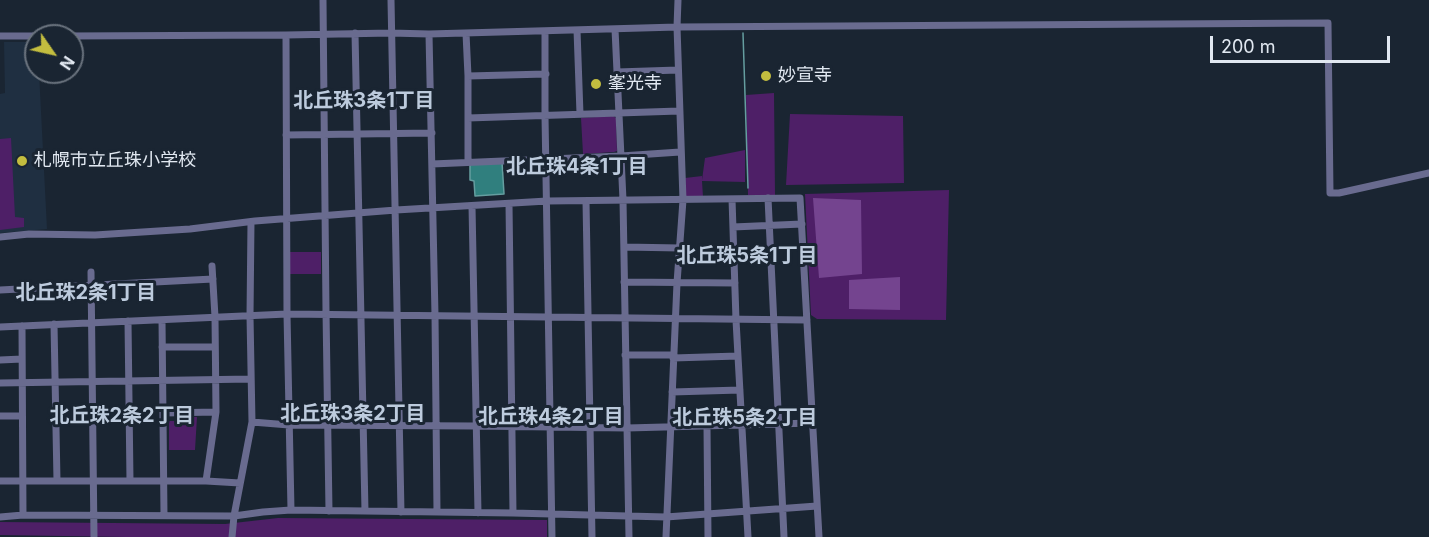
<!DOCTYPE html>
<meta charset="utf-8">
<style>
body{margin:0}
#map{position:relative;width:1429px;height:537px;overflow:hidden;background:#1a2532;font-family:Inter,sans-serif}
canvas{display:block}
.north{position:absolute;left:24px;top:24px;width:60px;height:60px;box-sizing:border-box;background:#1a2532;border:2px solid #6a737e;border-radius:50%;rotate:124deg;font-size:16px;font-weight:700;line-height:24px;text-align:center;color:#e1e8f1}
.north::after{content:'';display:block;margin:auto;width:21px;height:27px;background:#c3bd3f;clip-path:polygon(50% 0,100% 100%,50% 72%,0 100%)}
.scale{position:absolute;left:1210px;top:36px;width:180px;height:27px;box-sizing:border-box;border:3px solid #e1e8f1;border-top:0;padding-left:8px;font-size:18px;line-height:21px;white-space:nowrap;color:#e1e8f1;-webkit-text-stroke:4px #1a2532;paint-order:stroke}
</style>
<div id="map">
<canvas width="1429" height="537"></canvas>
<div class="north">N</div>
<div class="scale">200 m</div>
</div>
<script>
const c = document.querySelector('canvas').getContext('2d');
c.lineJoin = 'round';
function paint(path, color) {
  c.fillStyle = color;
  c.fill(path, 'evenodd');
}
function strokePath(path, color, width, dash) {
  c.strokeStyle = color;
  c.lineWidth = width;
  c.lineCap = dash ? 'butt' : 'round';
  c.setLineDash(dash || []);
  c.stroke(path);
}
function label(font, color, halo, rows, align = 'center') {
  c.font = font + ' Inter,"Noto Sans JP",sans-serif';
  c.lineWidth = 6;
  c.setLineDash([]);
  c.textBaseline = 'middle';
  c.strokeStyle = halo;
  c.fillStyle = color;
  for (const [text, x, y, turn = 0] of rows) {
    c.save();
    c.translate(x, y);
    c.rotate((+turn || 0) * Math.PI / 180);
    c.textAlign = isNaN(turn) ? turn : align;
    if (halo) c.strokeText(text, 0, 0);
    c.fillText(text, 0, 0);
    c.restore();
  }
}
paint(new Path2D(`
 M4,42H36V72H39L47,229L0,233V94L5,93Z`), '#1f2f41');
paint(new Path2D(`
 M774,93L775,195H748L746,95Z
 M790,114L903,116L904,183L786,185Z
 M613,116L616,118L617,151L614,152L583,154L581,118Z
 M11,138L15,217L24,218V227L0,230V139Z
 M745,150V182L702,181L703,197H686L685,178L702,176V180L705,158Z
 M949,190L946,320L817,319L811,315L805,194Z
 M290,252H321V274H290Z
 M178,416L197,417L195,450H169V421H177Z
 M278,518L547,520V537H125L0,535V522L225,524Z`), '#4e1f67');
paint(new Path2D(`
 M813,198L861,200L862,274L819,278Z
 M900,277V310L849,309V280Z`), '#74448f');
const water = new Path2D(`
 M502,162L504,194L475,196L474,181L470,180V163Z`);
paint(water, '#307f7e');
strokePath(water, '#659ea0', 1.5);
strokePath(new Path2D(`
 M743,33L748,188`), '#659ea0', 1.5);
strokePath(new Path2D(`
 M323,0L326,311L329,511
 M391,0L401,512
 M615,29L623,200L629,537
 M577,30L580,114
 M545,32V116L552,537
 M355,33L365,511
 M466,33L468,76V162
 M429,34L435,315L437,512
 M286,35L287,314L291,510
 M0,36H36
 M66,36L286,35L391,33L429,34L677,27L1328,23L1330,193H1339L1429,173
 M617,72L678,70
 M468,76L546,74
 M468,118L679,111
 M286,135L432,133
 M432,164L621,156L680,152
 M768,198L784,537
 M732,199L736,320L748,537
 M586,201L592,537
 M509,204L513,513
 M472,206L478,513
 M733,227L802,224
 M0,237L29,234L95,235L190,229L255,221L396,210L547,201L800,198L819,537
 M624,247L680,248
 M91,272L94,537
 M624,282L735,283
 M0,290L213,279
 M162,320L164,515
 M128,321L130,481
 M54,324L57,481
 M22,326L23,515
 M0,327L287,314L807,320
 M162,347H215
 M625,355H674
 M673,358L738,356
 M0,360L22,359
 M0,383L251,379
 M672,392L740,390
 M163,413L216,412
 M0,416H22
 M252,422L289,425L476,426L627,428L813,423
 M707,426L708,537
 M0,481H206L240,483
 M206,481L216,412L215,317L212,266
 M0,517L23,515L234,516L263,512L291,510L513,513L666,517L817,506
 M232,537L234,516L252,422L250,316L251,222
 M666,537L677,283L683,200L677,27L678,0`), '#696b8f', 7);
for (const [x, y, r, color] of [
 [766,76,6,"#c3bd3f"],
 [596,84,6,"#c3bd3f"],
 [22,161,6,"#c3bd3f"]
]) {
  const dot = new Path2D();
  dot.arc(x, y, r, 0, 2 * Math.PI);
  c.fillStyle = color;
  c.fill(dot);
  strokePath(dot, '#1a2532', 2);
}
label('18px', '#e1e8f1', '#1a2532', [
 ["妙宣寺",778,76],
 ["峯光寺",608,84],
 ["札幌市立丘珠小学校",34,161]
], 'left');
label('bold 20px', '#bdcbdd', '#1a2532', [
 ["北丘珠3条1丁目",364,101],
 ["北丘珠4条1丁目",577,167],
 ["北丘珠5条1丁目",747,256],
 ["北丘珠2条1丁目",86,293],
 ["北丘珠3条2丁目",353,414],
 ["北丘珠2条2丁目",122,416],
 ["北丘珠4条2丁目",551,417],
 ["北丘珠5条2丁目",745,418]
]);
</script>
